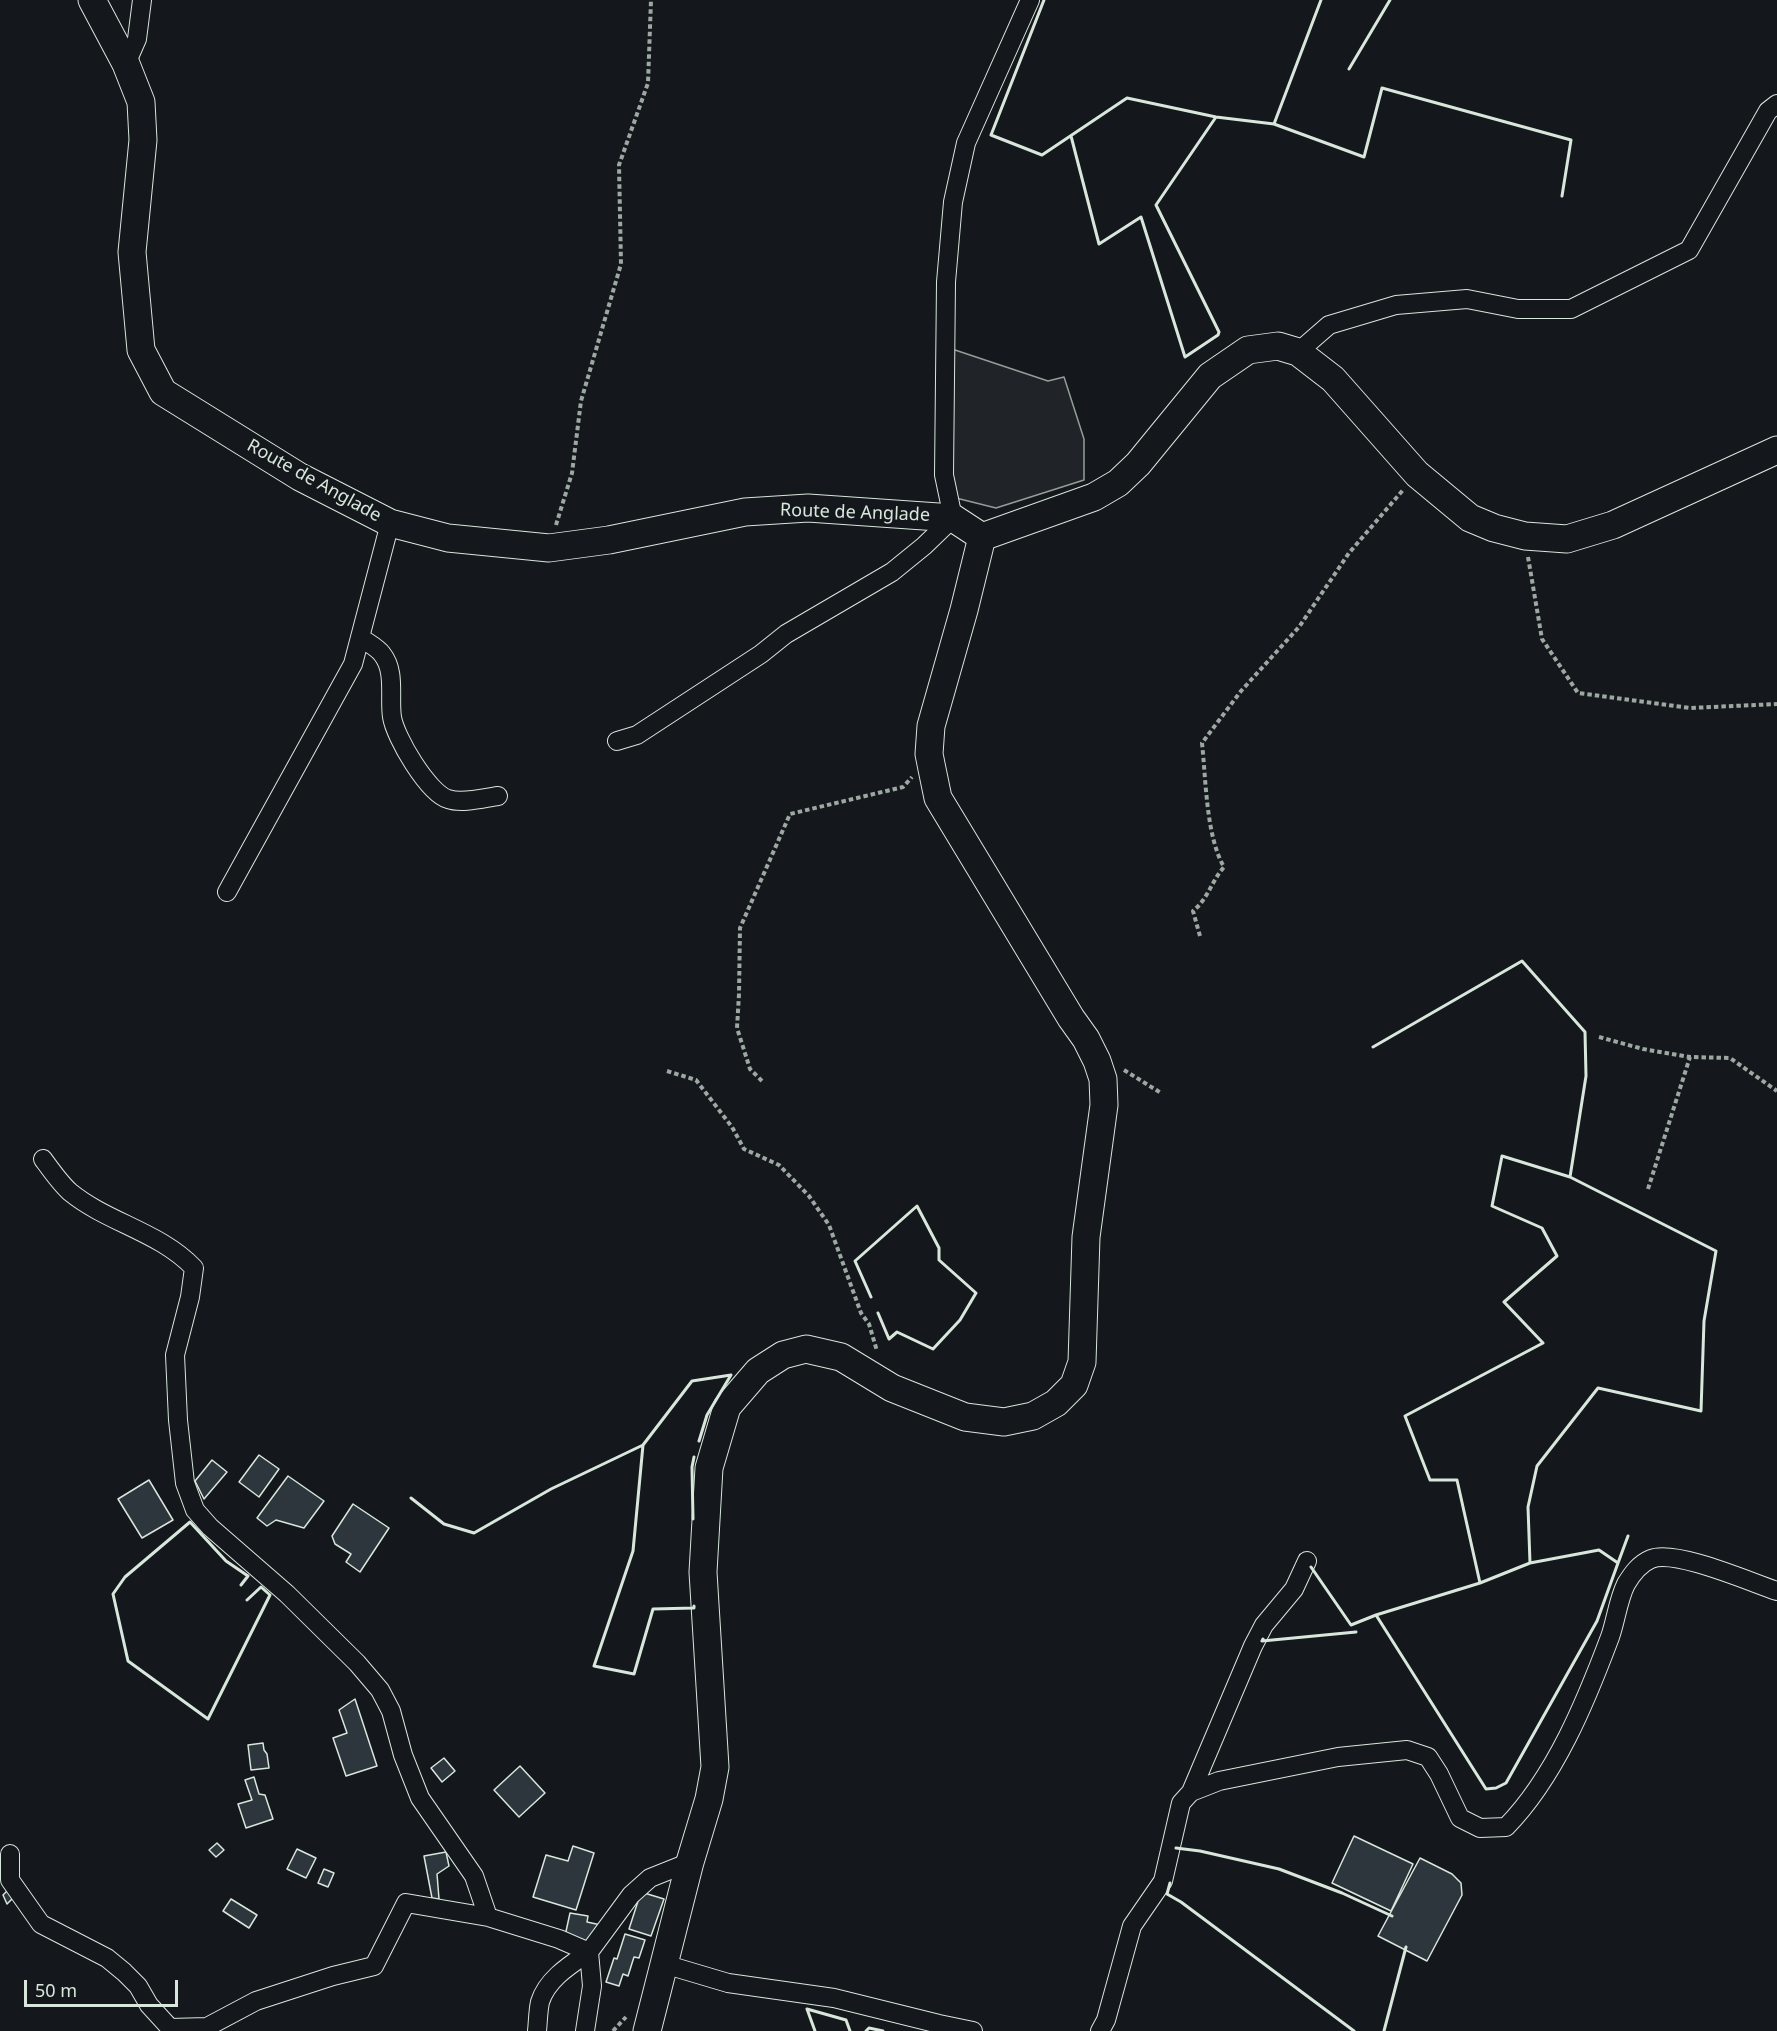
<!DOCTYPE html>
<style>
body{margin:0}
#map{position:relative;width:1777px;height:2031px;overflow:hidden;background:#14181c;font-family:"Noto Sans",sans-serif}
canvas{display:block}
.scale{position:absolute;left:24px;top:1980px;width:154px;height:27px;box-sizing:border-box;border:3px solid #d8e6dc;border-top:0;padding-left:8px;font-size:18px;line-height:21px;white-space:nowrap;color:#d8e6dc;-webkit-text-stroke:4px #14181c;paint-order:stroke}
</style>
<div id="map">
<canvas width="1777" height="2031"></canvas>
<div class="scale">50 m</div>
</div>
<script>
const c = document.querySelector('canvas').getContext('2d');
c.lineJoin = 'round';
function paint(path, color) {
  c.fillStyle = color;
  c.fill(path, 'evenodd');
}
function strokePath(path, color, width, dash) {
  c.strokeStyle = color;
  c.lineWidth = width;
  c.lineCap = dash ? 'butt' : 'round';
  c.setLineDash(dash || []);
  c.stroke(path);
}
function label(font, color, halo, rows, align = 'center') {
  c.font = font + ' "Noto Sans",sans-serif';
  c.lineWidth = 4.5;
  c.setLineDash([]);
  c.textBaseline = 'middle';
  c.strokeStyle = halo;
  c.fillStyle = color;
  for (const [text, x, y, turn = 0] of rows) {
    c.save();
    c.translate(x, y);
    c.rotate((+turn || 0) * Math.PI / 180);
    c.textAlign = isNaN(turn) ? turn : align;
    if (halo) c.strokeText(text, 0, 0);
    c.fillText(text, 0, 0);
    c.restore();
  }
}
const green = new Path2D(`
 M952,349L1048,381L1064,377L1084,439V480L996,508L956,498L950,481Z`);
paint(green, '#202428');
strokePath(green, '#939e99', 1.5);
const building = new Path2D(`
 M259,1455L279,1469L259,1497L239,1482Z
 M212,1460L227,1472L204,1499L195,1481Z
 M288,1476L324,1501L304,1528L276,1520L267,1526L257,1518Z
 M149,1480L173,1520L142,1538L118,1499Z
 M353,1504L389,1528L360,1572L346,1562L351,1554L335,1544L332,1536Z
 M355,1699L377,1766L346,1776L333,1738L347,1733L339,1710Z
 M263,1743L264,1750L267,1754L269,1768L251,1770L248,1745Z
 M444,1758L455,1771L442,1782L431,1768Z
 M520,1766L545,1793L519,1817L494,1790Z
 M254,1777L259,1794L265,1795L273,1819L246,1828L238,1804L252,1800L245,1780Z
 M1354,1836L1413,1864L1391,1911L1332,1883Z
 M217,1843L224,1850L216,1857L209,1850Z
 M573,1846L594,1853L576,1910L533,1897L546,1855L568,1861Z
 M297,1849L316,1858L306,1878L287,1869Z
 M446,1852L449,1866L437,1874L439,1899L432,1898L424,1856Z
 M1420,1858L1452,1874L1461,1883L1462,1895L1427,1961L1378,1936Z
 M324,1869L334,1873L328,1887L318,1883Z
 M10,1888L17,1894L7,1904L3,1895Z
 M641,1892L664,1899L651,1936L629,1929Z
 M231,1899L257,1915L249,1928L223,1911Z
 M570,1913L588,1916L587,1922L601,1925L586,1941L565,1936Z
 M625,1934L645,1940L639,1958L634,1957L628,1976L623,1974L619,1986L606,1982L614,1958L617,1959Z`);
paint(building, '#2c363c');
strokePath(building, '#d8e6dc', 1.5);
const street = new Path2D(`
 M126,64L137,39L142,0
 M1298,352L1329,325L1396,305L1467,299L1518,309H1571L1689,250L1768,111L1777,104
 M360,637C366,642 377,647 382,654C396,671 389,697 392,717C395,737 428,793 448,799C462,804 484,798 498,796
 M617,741L637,735L761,654L786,634L892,572L924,546L953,518L944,475L946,282L953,202L966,143L1030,0
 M227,892L353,664L390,523
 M43,1159C51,1170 60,1183 70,1192C108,1223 160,1232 194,1268L190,1297L175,1355L178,1420L185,1483L195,1510L210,1527L287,1594L357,1663L380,1690L391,1711L403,1755L420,1798L474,1876L488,1917
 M1191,1792L1253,1646L1264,1625L1294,1589L1307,1561
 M10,1854V1880L41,1924L107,1958L124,1972L138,1986L149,2005L170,2028L207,2027L256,2001L333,1976L374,1966L406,1903L488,1917L559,1939L589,1952C570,1965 547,1979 540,2002C538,2011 538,2022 537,2031
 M664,1964L728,1983L834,1998L939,2024L973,2031
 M585,2031L592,1986L589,1952L631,1895L650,1878L690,1862
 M1100,2031L1106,2020L1132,1926L1163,1881L1181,1803L1191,1792L1219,1781L1338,1757L1407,1750L1428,1757L1439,1774L1460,1818L1480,1828L1506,1827C1555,1777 1586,1701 1610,1637C1616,1620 1618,1600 1626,1584C1632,1574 1639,1564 1651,1559C1675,1549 1750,1582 1777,1591`);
const secondary = new Path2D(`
 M92,0L126,64L141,102L143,140L132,252L141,350L163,392L300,477L390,523L448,538L549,548L609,540L745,512L808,508L953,518L982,537L964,610L931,726L929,754L932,769L938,798L1071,1018L1086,1039L1097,1061L1103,1079L1104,1105L1086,1237L1082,1362L1074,1385L1056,1403L1033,1416L1004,1422L965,1417L892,1388L841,1357L806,1349L783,1355L758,1371L727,1407L709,1468L703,1572L715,1767L709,1799L690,1862L647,2031
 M982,537L1094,497L1118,483L1138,464L1210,376L1248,350L1278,346L1298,352L1333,379L1417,474L1470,518L1494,528L1525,536L1567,539L1613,525L1777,450`);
strokePath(street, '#d8e6dc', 20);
strokePath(secondary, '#d8e6dc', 29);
strokePath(new Path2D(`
 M556,525L572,473L581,401L621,264L619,165L648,83L651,0
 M1528,557L1542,639L1578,693L1690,708L1777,704
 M1200,936L1193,911C1208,899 1211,882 1224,867C1206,836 1206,780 1202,743L1241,691L1299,627L1349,553L1403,490
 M1599,1037L1643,1049L1690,1057
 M1124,1070L1161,1093
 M667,1071L696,1080L732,1127L744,1149L779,1165L809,1196L829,1225L861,1313L869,1324L877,1351
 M762,1081L750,1069L737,1028L739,994L740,928L790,814L903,787L912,777
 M1648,1189L1690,1057L1730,1058L1777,1091
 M613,2031L626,2017`), '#9da8a2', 4, [4.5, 3]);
strokePath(street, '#14181c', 18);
strokePath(secondary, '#14181c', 27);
strokePath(new Path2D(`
 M1044,0L991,135L1042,155L1127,98L1216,117L1274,124L1364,157L1382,88L1571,140L1562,196
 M1349,69L1390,0
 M1274,124L1321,0
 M1071,136L1099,244L1141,217L1185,357L1218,335L1219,332L1156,205L1216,117
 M1373,1047L1522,961L1585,1032L1586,1076L1570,1177
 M871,1297L855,1261L917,1206L939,1248V1260L976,1293L960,1320L933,1349L897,1332L889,1339L878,1313
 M411,1498L444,1524L474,1533L551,1489L643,1445
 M693,1519L692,1467L694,1457
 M1618,1563L1628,1536
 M1311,1567L1351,1625L1376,1615L1480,1583L1530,1563L1528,1507L1537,1466L1598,1388L1701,1411L1704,1321L1716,1251L1570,1177L1502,1156L1492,1206L1542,1228L1557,1256L1504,1302L1543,1343L1405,1416L1430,1480H1457L1480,1583
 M241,1585L248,1576L226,1561L190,1522L125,1577L113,1594L128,1661L208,1719L270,1595L261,1587L247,1600
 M694,1606V1608L653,1609L634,1674L594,1666L633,1551L643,1445L692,1381L731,1375L707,1415L699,1441
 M1376,1615L1486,1789L1496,1788L1506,1783L1597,1621L1618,1563L1599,1550L1530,1563
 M1263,1639L1262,1641L1356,1632
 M1176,1848L1200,1851L1279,1869L1342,1893L1392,1916
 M1170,1883L1167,1894L1181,1902L1354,2031
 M815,2031L807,2009L846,2020L850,2031
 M866,2031L869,2028L883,2031
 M1384,2031L1406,1947`), '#d8e6dc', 3);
label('18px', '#d8e6dc', '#14181c', [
 ["Route de Anglade",314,481,29],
 ["Route de Anglade",855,513,2]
]);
</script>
